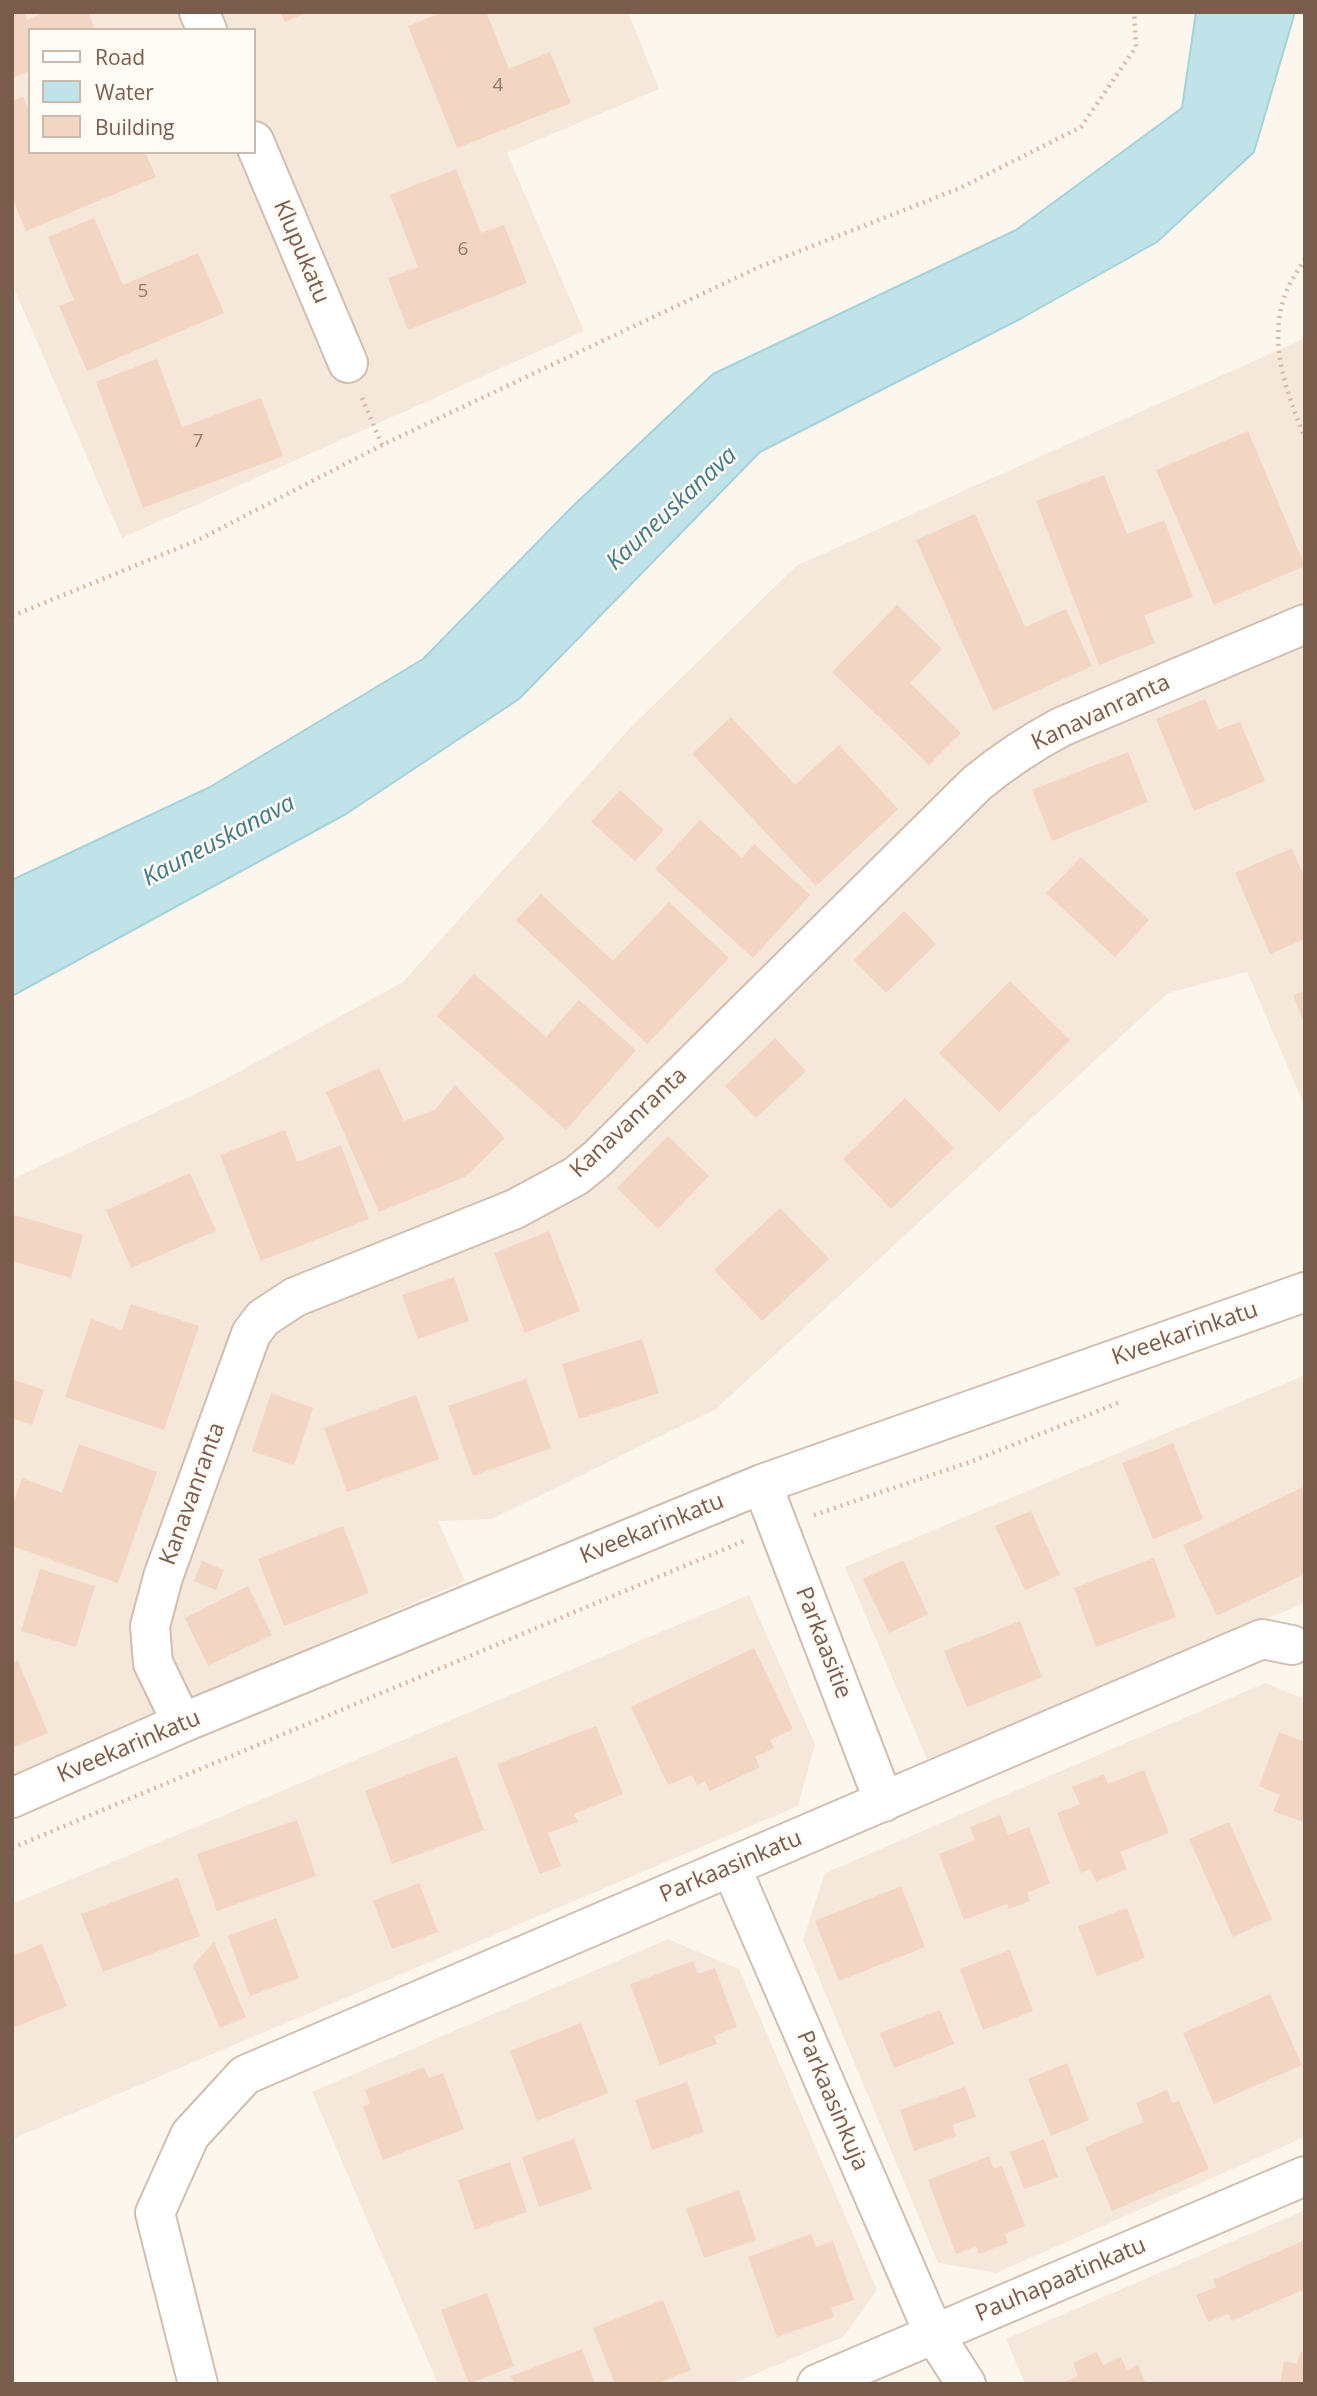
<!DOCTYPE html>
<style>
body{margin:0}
#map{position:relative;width:1317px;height:2396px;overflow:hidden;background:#fdf6ec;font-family:"Open Sans",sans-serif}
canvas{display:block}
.frame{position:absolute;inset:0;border:14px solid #7a5c4d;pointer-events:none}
.legend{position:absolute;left:28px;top:28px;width:228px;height:126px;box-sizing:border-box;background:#fffaf3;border:2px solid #cabbb1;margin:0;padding:9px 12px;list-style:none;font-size:21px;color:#7a5c4d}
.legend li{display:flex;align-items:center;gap:14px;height:35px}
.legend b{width:35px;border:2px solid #cabbb1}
</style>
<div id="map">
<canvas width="1317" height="2396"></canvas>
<div class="frame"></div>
<ul class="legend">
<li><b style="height:9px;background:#fff"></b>Road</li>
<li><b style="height:19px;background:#bfe3e8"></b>Water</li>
<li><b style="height:19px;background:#f3d5c3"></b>Building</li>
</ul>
</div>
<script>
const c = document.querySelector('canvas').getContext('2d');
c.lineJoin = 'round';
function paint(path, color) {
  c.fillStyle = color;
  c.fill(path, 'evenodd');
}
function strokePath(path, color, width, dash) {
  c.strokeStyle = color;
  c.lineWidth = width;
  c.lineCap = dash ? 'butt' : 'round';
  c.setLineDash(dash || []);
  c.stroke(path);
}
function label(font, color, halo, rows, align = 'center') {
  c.font = font + ' "Open Sans",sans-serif';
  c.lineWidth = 5;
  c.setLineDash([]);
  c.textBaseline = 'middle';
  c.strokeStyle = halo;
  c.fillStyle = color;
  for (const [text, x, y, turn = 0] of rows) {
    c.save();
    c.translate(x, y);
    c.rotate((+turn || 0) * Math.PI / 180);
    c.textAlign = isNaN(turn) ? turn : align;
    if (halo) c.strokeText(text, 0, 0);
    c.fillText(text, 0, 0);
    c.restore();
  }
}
paint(new Path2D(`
 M12,12H628L659,89L507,153L584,331L122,538L12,284ZM30,30H254V152H30Z
 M1305,338V1107L1247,972L1168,993L716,1409L492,1519L438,1521L465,1581L12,1775V1179L218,1083L403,982L630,728L796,566Z
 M1305,1375V1603L927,1759L845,1567Z
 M749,1595L815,1744L798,1806L12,2139V1904Z
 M1265,1683L1305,1699V2137L996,2273L938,2263L803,1940L825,1873Z
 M668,1939L739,1969L877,2290L843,2337L732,2384H438L312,2092Z
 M1305,2210V2384H1025L1006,2339Z`), '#f5e8da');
const water = new Path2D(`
 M1196,12H1295L1254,152L1157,242L1022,318L760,452L519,699L346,814L12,996V880L210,787L423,659L573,506L713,374L1016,230L1182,108Z`);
paint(water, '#bfe3e8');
strokePath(water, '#a5d3da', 2);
paint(new Path2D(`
 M12,12H24L27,20L46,12H88L95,30H30V71L12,78Z
 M280,12H308L285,22Z
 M443,12H486L509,69L550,52L571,103L457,148L408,26Z
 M23,97L30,113V152H145L156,177L26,231L12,198V101Z
 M456,169L481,233L504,225L527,283L408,330L388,278L418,267L390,195Z
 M94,218L123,285L198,253L224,313L87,371L59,306L74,300L48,237Z
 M157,359L182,427L261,398L283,456L143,508L96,382Z
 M1248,431L1305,566L1214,605L1156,470Z
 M1104,475L1127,534L1164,520L1193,597L1144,615L1155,643L1099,665L1036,501Z
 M975,514L1025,627L1066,609L1092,666L993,711L916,540Z
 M897,605L942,649L910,683L961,733L929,765L832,672Z
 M1205,699L1218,730L1240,722L1265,781L1194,811L1156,719Z
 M731,717L795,785L839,745L898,809L816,886L692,754Z
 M1128,752L1148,802L1052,841L1032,790Z
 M620,790L664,830L635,861L591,822Z
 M700,820L742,858L754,844L810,895L753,958L655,869Z
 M1292,848L1305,879V939L1270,954L1235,873Z
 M1081,857L1149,920L1115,957L1046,893Z
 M541,894L613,961L669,902L729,958L647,1044L516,920Z
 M904,911L936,944L886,993L854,960Z
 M474,974L546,1037L579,1000L636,1050L566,1130L437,1016Z
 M1010,981L1070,1040L999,1112L939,1053Z
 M1305,991V1025L1293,995Z
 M775,1038L806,1071L756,1118L725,1086Z
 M379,1068L404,1121L435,1110L455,1085L505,1138L465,1177L379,1212L326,1092Z
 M905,1098L954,1148L891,1209L843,1159Z
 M285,1130L297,1162L341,1145L369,1219L261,1261L220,1155Z
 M668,1136L709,1176L658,1229L617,1188Z
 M190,1173L216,1231L131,1268L106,1210Z
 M780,1208L829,1259L762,1321L714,1270Z
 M15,1215L83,1235L71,1278L12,1261V1225Z
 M549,1231L580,1311L525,1333L494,1253Z
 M454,1277L469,1321L418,1339L402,1295Z
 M131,1304L199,1326L164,1430L65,1397L91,1319L122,1330Z
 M642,1339L659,1393L579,1419L562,1364Z
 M12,1379L44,1390L32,1425L12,1418Z
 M526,1379L551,1448L473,1476L448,1406Z
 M271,1393L313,1408L294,1465L252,1451Z
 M416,1395L439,1459L347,1492L324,1428Z
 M1173,1443L1203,1519L1153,1539L1122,1463Z
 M79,1444L157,1472L118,1583L12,1546V1507L22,1478L62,1493Z
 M1305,1486V1574L1217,1616L1183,1545Z
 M1031,1511L1060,1575L1025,1590L995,1526Z
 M343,1526L369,1593L284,1626L258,1559Z
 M1154,1558L1176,1617L1096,1647L1074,1588Z
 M903,1560L928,1614L889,1633L863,1579Z
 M202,1561L224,1570L216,1590L194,1581Z
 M40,1569L95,1586L76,1647L21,1631Z
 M248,1586L272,1635L208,1666L185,1618Z
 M1020,1621L1042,1677L967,1707L944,1651Z
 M754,1648L793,1729L770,1740L774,1748L755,1757L760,1767L710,1791L705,1781L697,1785L692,1775L668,1785L631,1707Z
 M18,1661L48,1733L12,1748V1663Z
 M596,1726L623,1794L574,1814L578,1822L548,1833L561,1866L540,1874L497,1764Z
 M1279,1732L1305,1742V1823L1273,1811L1280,1795L1259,1786Z
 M457,1756L484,1830L392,1864L365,1791Z
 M1144,1770L1169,1833L1120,1852L1127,1869L1096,1882L1090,1869L1081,1873L1057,1813L1080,1804L1072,1787L1104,1774L1108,1784Z
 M1000,1815L1008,1835L1029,1827L1050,1883L1027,1893L1030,1901L1009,1909L1007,1904L964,1920L939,1854L975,1840L970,1827Z
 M297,1820L316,1876L217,1911L197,1854Z
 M1229,1822L1272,1919L1233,1937L1189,1839Z
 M178,1878L200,1936L103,1972L81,1914Z
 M419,1883L438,1932L392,1949L373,1901Z
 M901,1886L925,1947L839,1981L815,1921Z
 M1127,1908L1145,1958L1097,1976L1078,1926Z
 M276,1918L299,1978L250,1996L228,1936Z
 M214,1942L246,2017L220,2028L193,1966Z
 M42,1944L67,2006L12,2028V1956Z
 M1010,1950L1033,2011L983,2030L960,1969Z
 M693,1961L698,1974L715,1968L737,2027L714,2036L717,2044L660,2065L630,1984Z
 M1270,1994L1302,2065L1214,2104L1183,2033Z
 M940,2010L954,2044L894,2068L880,2033Z
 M581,2023L608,2093L537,2121L510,2051Z
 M1067,2063L1089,2120L1051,2136L1028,2079Z
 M424,2067L429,2078L443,2073L464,2129L383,2160L363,2107L370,2104L365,2090Z
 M687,2082L704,2132L652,2150L635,2100Z
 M965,2087L976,2117L952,2125L956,2136L914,2151L900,2110Z
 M1167,2090L1172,2103L1179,2101L1209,2169L1112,2211L1085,2147L1144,2122L1136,2103Z
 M574,2139L592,2189L539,2207L522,2157Z
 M1044,2139L1058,2177L1024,2189L1010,2152Z
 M989,2156L994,2169L1002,2166L1025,2226L1005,2234L1008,2243L979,2254L976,2246L956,2254L928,2180Z
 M510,2162L527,2212L475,2230L458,2180Z
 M739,2190L756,2240L704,2258L686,2209Z
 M811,2234L816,2247L833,2241L854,2300L831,2308L834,2317L777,2337L748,2257Z
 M1305,2240V2289L1232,2321L1228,2314L1208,2322L1196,2295L1216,2287L1213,2280Z
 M487,2293L514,2366L469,2384L441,2310Z
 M663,2300L691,2370L656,2384H615L593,2328Z
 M582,2349L595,2384H514L511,2376Z
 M1097,2352L1103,2365L1121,2357L1127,2370L1138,2365L1146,2384H1060L1078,2376L1073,2363Z
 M1300,2352L1305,2353V2384H1280L1284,2361L1297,2364Z`), '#f3d5c3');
const minor = new Path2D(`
 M199,12L207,30
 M254,141L348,363
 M762,1484L884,1802
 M182,1723L153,1663L150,1626L163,1577L251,1334L263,1318L295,1297L515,1209L576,1176L598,1158L977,783C1004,761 1031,743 1061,727L1305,624
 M12,1798L182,1723L762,1484L1305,1292
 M731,1867L934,2334L966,2384
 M198,2384L155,2213L190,2135L245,2075L1262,1639L1292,1645
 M817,2384L1305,2176`);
strokePath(minor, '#d1beb0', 42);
strokePath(new Path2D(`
 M1305,259C1299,269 1291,280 1286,292C1267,342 1286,391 1305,438
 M362,398L382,445
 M12,616L198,540L382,445L759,267L960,188L1081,127L1136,47L1134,12
 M814,1515L970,1462L1118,1403
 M12,1848L744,1541`), '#d9b8a5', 4.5, [2, 5]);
strokePath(minor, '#fff', 38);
label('19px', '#987a6a', null, [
 ["4",498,86],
 ["6",463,250],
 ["5",143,292],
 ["7",198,442]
]);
label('23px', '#7a5c4d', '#fffaf3', [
 ["Klupukatu",301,252,67],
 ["Kanavanranta",1101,713,-25],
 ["Kanavanranta",629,1123,-43],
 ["Kveekarinkatu",1185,1334,-19],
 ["Kanavanranta",193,1494,-70],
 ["Kveekarinkatu",652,1529,-22],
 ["Parkaasitie",823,1643,69],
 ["Kveekarinkatu",129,1747,-23],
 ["Parkaasinkatu",731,1867,-23],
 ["Parkaasinkuja",832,2101,67],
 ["Pauhapaatinkatu",1061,2280,-23]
]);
label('italic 24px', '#437c86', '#fffaf3', [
 ["Kauneuskanava",672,509,-43],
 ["Kauneuskanava",219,841,-28]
]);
</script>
